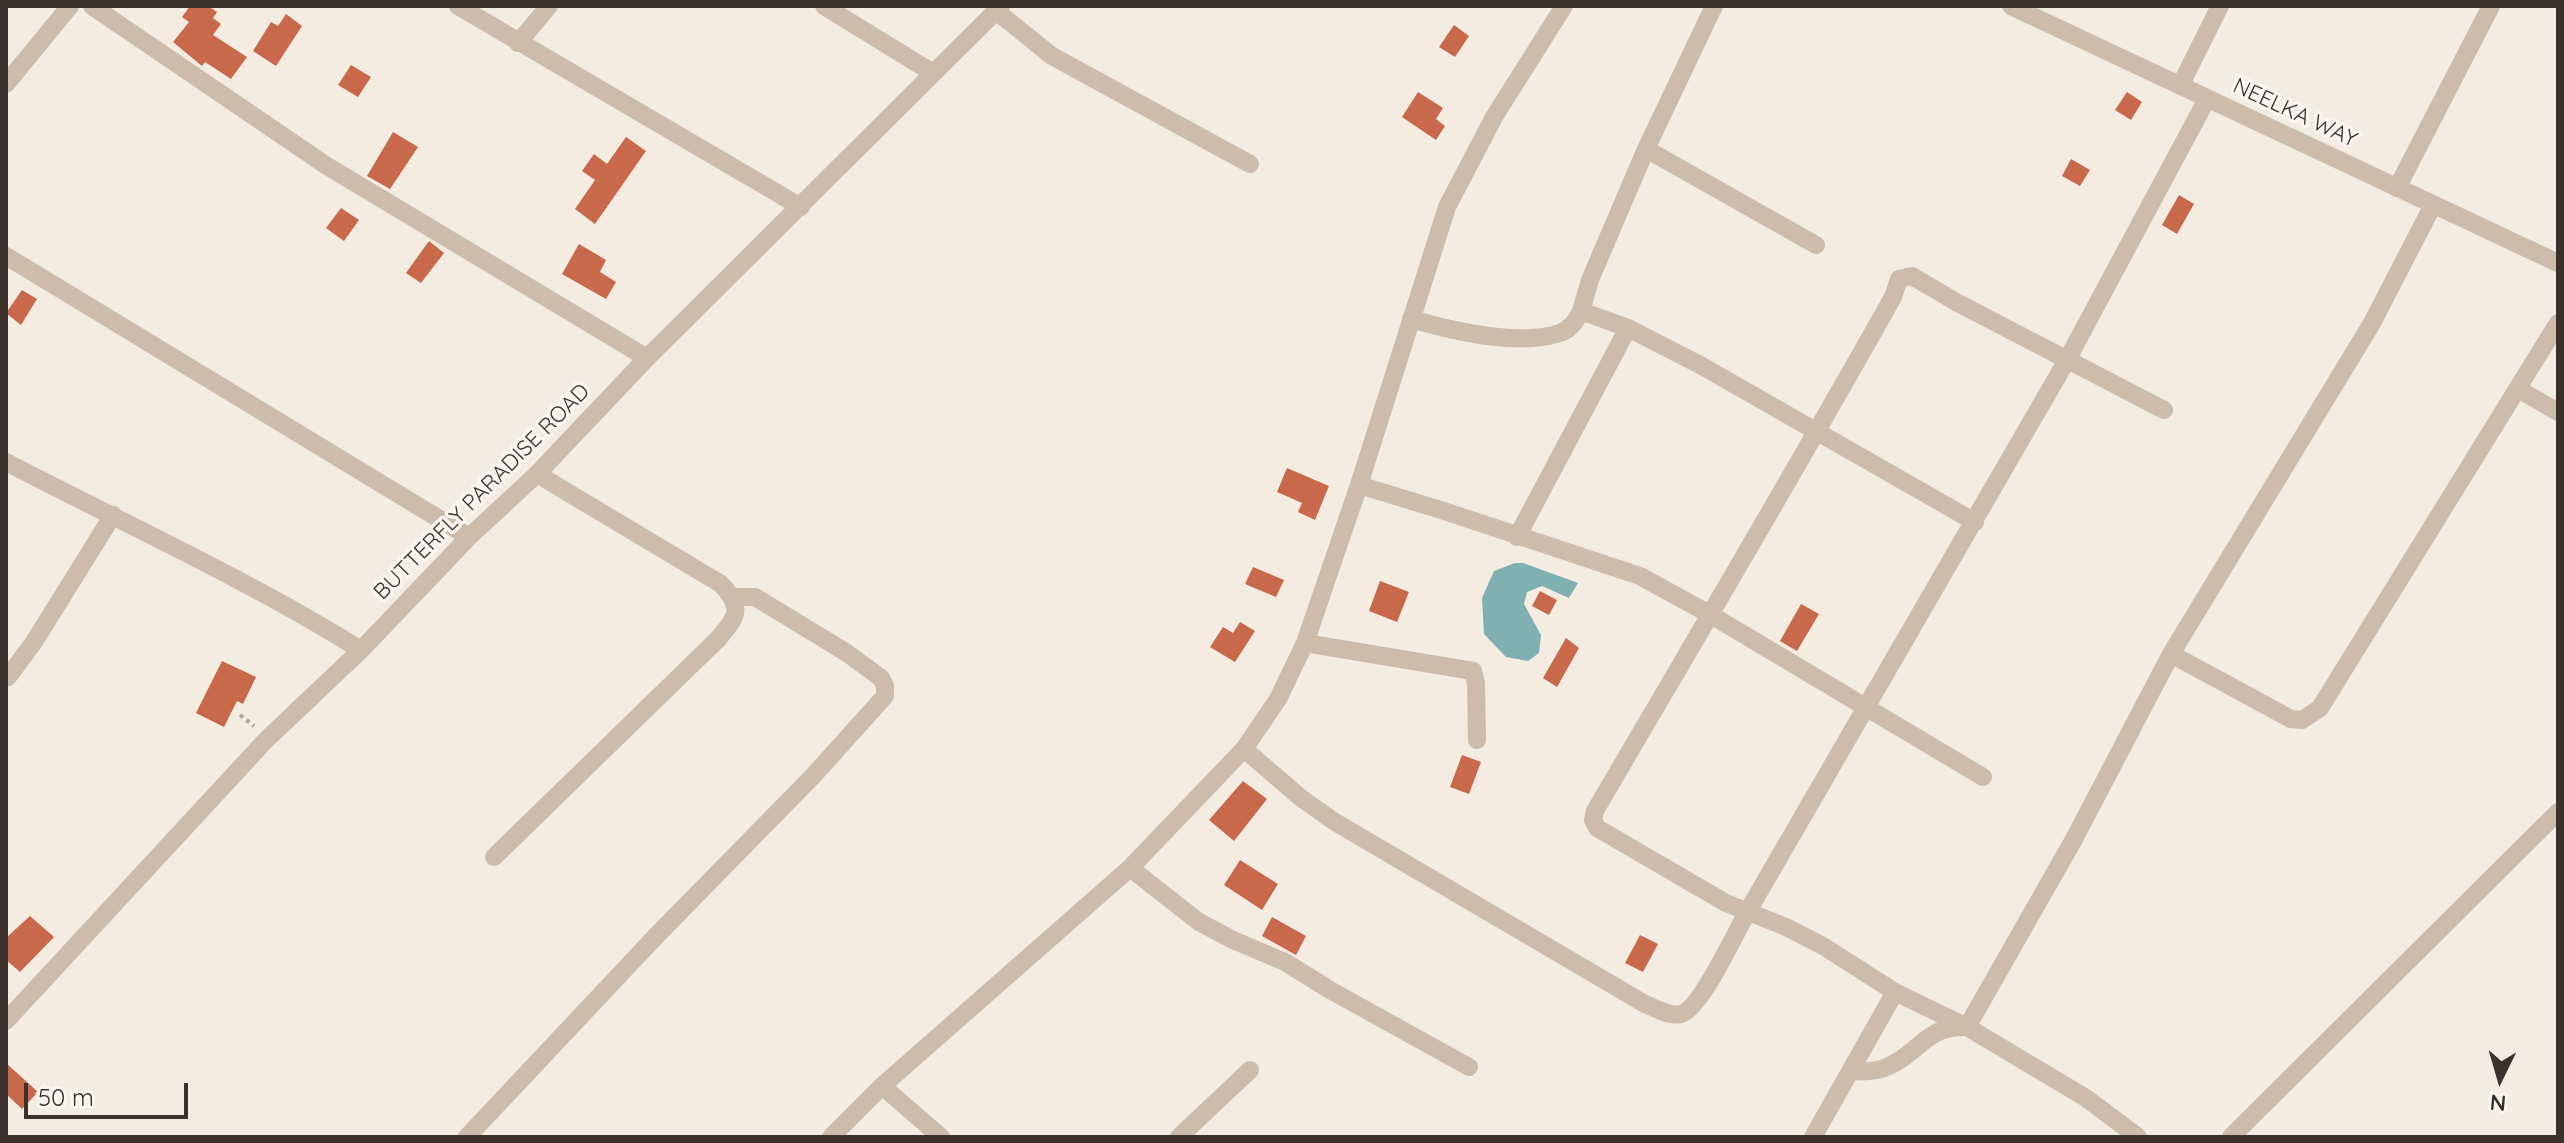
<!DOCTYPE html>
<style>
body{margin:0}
#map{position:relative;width:2564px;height:1143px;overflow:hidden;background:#f4ebe1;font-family:Quicksand,sans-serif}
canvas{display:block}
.frame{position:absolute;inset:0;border:8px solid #3b302b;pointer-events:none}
.north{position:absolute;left:2460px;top:1039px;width:80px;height:80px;-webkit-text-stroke:6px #fbf5ee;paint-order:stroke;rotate:185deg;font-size:22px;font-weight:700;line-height:32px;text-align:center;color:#3b302b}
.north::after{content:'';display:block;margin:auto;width:28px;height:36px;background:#3b302b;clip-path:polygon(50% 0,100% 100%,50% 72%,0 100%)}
.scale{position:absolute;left:24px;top:1083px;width:164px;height:36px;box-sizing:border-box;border:4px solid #3b302b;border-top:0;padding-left:10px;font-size:24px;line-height:28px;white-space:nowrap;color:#3b302b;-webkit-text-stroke:6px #fbf5ee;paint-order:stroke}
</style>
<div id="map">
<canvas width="2564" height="1143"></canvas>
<div class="frame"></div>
<div class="north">N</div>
<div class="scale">50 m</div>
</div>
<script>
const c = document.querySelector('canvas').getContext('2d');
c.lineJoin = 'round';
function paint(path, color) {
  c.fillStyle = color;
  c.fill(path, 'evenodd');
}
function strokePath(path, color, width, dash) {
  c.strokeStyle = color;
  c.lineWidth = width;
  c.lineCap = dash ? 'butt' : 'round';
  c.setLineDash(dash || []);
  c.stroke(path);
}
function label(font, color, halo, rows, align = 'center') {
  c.font = font + ' Quicksand,sans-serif';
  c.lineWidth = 7;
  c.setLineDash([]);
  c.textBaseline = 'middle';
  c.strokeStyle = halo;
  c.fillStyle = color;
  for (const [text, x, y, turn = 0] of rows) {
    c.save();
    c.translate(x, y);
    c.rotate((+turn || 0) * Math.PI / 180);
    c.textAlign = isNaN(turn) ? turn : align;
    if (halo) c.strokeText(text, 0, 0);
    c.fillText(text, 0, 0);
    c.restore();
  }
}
paint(new Path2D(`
 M1515,563H1523L1578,583L1569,598L1542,586L1527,592L1524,604L1541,635L1539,653L1528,661L1506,657L1484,634L1482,598L1494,571Z`), '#7fb0b2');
paint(new Path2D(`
 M190,6H208L217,12L213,18L221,24L213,35L247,57L231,79L205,62L202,66L173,42L189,22L182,17Z
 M286,14L302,26L276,66L253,51L271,22L278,26Z
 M1454,25L1469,36L1455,57L1439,47Z
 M351,65L371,77L358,97L338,85Z
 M1418,92L1443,108L1436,119L1445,126L1436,140L1402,117Z
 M2127,92L2142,102L2131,120L2115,110Z
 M393,132L418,147L390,189L367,176Z
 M626,137L646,151L595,224L575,209L595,180L582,171L594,154L607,164Z
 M2071,159L2090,170L2080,186L2062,176Z
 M2179,195L2194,204L2177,234L2162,225Z
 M341,208L359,220L344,241L326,228Z
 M429,241L444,253L421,283L406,273Z
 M579,244L606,260L600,272L616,282L606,299L562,274Z
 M22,290L37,299L21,325L6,313Z
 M1287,468L1329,486L1315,520L1298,512L1302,503L1277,492Z
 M1253,567L1284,580L1276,597L1245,584Z
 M1380,581L1409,592L1397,622L1369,611Z
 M1540,591L1557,600L1549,615L1532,606Z
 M1801,604L1819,614L1797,651L1780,641Z
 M1240,622L1255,631L1235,662L1210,647L1223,627L1233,633Z
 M1566,638L1579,648L1557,687L1543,678Z
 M222,661L256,677L243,704L237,701L224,727L196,713Z
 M1462,755L1481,762L1469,794L1450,787Z
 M1243,781L1267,799L1234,841L1209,820Z
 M1240,860L1278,884L1262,910L1224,885Z
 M30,916L54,937L20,972L6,960V938Z
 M1272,917L1306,936L1296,955L1262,936Z
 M1640,935L1658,944L1643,972L1625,963Z
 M6,1063L38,1092L22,1109L6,1094Z`), '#c8694b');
strokePath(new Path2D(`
 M240,715L254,726`), '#b9a596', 4, [4, 4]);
strokePath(new Path2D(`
 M92,6L327,166L647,358
 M458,6L801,207
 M824,6L933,73
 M1714,6L1646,149L1590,280L1581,311L1628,328L1702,366L1975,522
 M2011,6L2558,263
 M996,11L1052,56L1250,164
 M518,43L549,6
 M6,84L70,6
 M2180,86L2220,6
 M1646,149L1816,245
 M2397,188L2491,6
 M6,256L469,537
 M1411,319C1453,331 1518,347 1560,333C1571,329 1576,321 1581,311
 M2518,389L2558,412
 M6,462C125,524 247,579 361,650
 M1359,485L1441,510L1640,576L1711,615L1983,777
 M1517,537L1628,328
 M1305,643L1473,671L1476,683L1477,740
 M2171,654L2291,719L2302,720L2320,708L2558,323
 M8,677L34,642L113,515
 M1244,749L1301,798L1335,822L1645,1004C1656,1008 1669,1017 1681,1014C1701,1009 1736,931 1748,911L2067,360L2207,99
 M494,857L718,639C738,616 743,608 721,584L537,474
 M1130,868L1199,922L1233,940L1285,962L1330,990L1469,1067
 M6,1021L266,740L361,650L469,537L537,474L647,358L1001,6
 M1851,1071C1863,1072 1877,1072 1889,1066C1920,1052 1927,1025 1967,1027L2073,841L2171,654L2372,323L2433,205
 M882,1086L941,1137
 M467,1137L657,935L813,776L885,696V686L881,678L847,653L755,597H733
 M831,1137L882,1086L1130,868L1244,749L1278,699L1305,643L1359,485L1447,207L1494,117L1564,6
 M1179,1137L1250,1070
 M1813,1137L1895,992
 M2138,1137L2086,1098L1967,1027L1895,992L1823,946L1786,927L1726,903L1597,828L1593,820L1595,811C1695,640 1796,470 1893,297L1899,279L1912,276L1956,302L2164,410
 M2231,1137L2558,812`), '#cdbbac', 18);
label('22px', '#3b302b', '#fbf5ee', [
 ["NEELKA WAY",2295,113,25],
 ["BUTTERFLY PARADISE ROAD",482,492,-45]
]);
</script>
